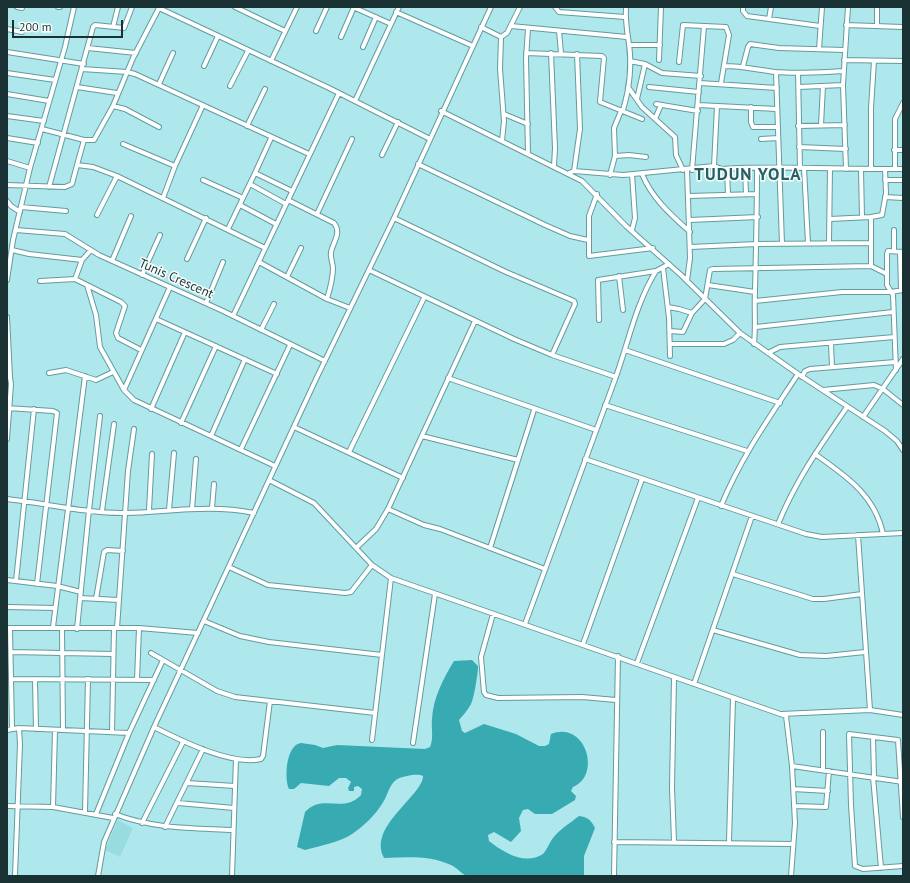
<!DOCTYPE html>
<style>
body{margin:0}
#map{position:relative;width:910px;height:883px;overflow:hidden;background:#aee8ec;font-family:"PT Sans",sans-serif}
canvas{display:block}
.frame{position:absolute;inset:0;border:8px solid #1a3133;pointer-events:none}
.scale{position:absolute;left:12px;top:20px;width:111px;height:18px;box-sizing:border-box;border:2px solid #1a3133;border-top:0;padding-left:5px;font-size:12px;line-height:14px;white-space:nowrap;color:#1a3133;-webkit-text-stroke:3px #f8fefe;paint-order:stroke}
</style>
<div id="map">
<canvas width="910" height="883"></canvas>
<div class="frame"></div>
<div class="scale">200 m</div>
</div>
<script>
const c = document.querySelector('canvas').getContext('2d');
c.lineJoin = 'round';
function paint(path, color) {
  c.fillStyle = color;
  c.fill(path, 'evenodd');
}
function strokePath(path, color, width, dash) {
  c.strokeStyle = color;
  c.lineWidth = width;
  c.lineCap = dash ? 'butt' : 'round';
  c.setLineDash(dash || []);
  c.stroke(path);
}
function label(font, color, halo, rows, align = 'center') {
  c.font = font + ' "PT Sans",sans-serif';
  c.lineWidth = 3;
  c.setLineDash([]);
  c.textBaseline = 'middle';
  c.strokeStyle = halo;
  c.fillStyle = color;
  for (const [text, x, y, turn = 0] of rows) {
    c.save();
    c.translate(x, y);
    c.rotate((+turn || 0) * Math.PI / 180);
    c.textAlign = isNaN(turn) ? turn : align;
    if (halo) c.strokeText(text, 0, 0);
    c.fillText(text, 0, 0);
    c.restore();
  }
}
paint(new Path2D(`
 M118,820L133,828L120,857L105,850Z`), '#99dce0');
paint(new Path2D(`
 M472,660L478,666C478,674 474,698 471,704C468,710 463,715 459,720L462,731L465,733L484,724L516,734L539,746H545L549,744L551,734C586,720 602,776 573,787L571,791L576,796L575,800L552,814H535L528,809L523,810L519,818L521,831L511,842L494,832L488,835L489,841C503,852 525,866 543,854C547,850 549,843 553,838C560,829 570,823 579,816C588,817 591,820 595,828L584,856V876H466C461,873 456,867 451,865C430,855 407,857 384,858C371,834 400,811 415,792C418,788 423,782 423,776C418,774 412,775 407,776C388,779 391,791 382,804C376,814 363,827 352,834C341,842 319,846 305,850L297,847L305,812C323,793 343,814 361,795L362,789L358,786L354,787V791H349L348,788L351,782L346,778H339L329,786L301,783L294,789H289C284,778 286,745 301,743L315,745L323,748L337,745L425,749L430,747C434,738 431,729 432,719C433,698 443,679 454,661Z`), '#38abb2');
const street = new Path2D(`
 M17,7L22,8
 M58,7H60
 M235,7L285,31
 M353,7L391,24
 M555,7L559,12L625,17
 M743,7V11L747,16L820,26
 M396,12L473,46
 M769,19L771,7
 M846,25L903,27
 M511,26L627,37
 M877,26V7
 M113,27L118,7
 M481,27L501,37
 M7,29L22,32
 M316,31L327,7
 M559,31L561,53
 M341,37L354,7
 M501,37L500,69L504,121L502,141
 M501,37L507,33L520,7
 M629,45H660
 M363,47L376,17
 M88,48L136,53
 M819,49L822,7
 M7,52L84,64
 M526,53L602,56L604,58L600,102L642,119
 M551,53L555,148L554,166
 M659,60L661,7
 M844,60L903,61
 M271,61L297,7
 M630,61L645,64L662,73L701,76
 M679,62L683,25L726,27L729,35L721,83
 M204,66L218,36
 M724,66C743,66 758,70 776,72C799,74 822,72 844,71
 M743,66L748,47L750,44L779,48L844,50
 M82,69L127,72L135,74L309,154
 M776,72L782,244
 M7,73L55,80
 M798,73L800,168
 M700,83L777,88
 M159,84L173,53
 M230,86L248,51
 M77,87L117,93
 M628,87L642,107L675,137L676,155L683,170
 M649,87L699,92
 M799,87L843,85
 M7,94L49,101
 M637,99L645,64
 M355,101L399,7
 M656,104L698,111
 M698,105L777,109
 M113,106L133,58L159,8L329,88L430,139
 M751,107V122L753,127H778
 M441,111L582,181L626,226L681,275L740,333L798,374L885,431L897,441L903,450
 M504,114L528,124
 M7,116L44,121
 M655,119L661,105
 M821,125L823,86
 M247,126L265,89
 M798,126L845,125
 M42,129L84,140L77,165
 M7,138L38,143
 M761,139L778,138
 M84,140H94L113,106L125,109L159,127
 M123,144L175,166
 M799,147L846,149
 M894,150H903
 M528,154L526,58L528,29
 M382,155L398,122
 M615,156L629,155L646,157
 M7,161L30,168
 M418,164L545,225L570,236L588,240
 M714,166L717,106
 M804,168L808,243
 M727,169L728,195
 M745,169L746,194
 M846,169L843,85L848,7
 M871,169V108L874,61
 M895,169V119L903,103
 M687,170L690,258L687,281
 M692,170L704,26
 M861,170L862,217
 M574,171L580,129L577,54
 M255,173L271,138
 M569,173L574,171L623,175L714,166L722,169C782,165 843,170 903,169
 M642,174C652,198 670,214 690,232
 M610,175L615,156L614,128L621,111L623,110C629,90 632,66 629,44C627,31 625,20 626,7
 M203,180L243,198
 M885,180H903
 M250,184L286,204
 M7,185L65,187L72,184L77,165L93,167L117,176L265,248
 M49,187L93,27L95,25L124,28L132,7
 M597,194L589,216V256L653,248
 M689,196L757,194
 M885,197L903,198
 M163,198L175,166L203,105
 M288,200L334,223C342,233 333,242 331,252C330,258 333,263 333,268C333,279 330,289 327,299
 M7,201L11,206L20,212
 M240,205L276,224
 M21,207L66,211
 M317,214L352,139
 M97,215L117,176
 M394,218L506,272L574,301L575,304L552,355
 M830,219L871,217L882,215L886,193L885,169
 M690,220L758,217
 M228,229L255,173L292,191
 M16,230L65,234L99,255L223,311L325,361
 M632,230L635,218L632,174
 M829,242L830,169
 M690,247L757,244L871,243
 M12,250L29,254L82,260
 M894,251V230
 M900,252L901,290
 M187,259L206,218
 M112,261L131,216
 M259,262L327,299L350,308
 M871,266V217
 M663,268L669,318L670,356
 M369,270L514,339L552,355L616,377
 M142,275L160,235
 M619,276L623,310
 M287,277L301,248
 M75,279L82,260L91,250
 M7,280L13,240L30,168L65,47L74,7
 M40,281L75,279L121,302L125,306L116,333L118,338L141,350
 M87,285L96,315L100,347L124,390L134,400L275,466
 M708,285L755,292
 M755,301L842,292H891L903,290
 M206,303L223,262
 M668,307L679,309L692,313
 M233,316L339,93
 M7,317L10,377
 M156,319L277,374
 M599,320L598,280L656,271L669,264
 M756,327L893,312
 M261,330L274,304
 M670,331L683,332L692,313L705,299L710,270L713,269L871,266L887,274
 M831,343L832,367
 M670,344H724L733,340L740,333
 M754,344C756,326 754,309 755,291C756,250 757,209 757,168
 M625,350L780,403
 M768,353L780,347L894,337
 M896,370L893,295L887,285V254L888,251L903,252
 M49,373L66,370L96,380L113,372
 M7,377H10L11,384L7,439
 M802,377L805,371L810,369L895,362
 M448,378L596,430
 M124,390L170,287
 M823,390L874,385L883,389L903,405
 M605,405L747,451
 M7,408L53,411L57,413L37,584
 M151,409L185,332
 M863,417L903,359
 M181,423L216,346
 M294,427L403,478
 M211,436L245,359
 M422,436L518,460
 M241,449L290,345
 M349,452L424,298
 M815,454C846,476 875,495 883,534
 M585,459L806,534L822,537L903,533
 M269,480L314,503L372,565L391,578L786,716L792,766L795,823L791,876
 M7,499C44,503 90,514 126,513C168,512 211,504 254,513
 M721,506C741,457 769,418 798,374
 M212,508L214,484
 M192,509L196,459
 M388,509L424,525L440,529L545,569
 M149,510L152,454
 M169,510L174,453
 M102,511L114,424
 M778,524C796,480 820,446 847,407
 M858,535L870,710
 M356,548L376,529L388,509L475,321
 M490,548L534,410
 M229,567L268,585L345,593L351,592L372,565
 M733,574L813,599H824L862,594
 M7,580L57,586L81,592
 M16,581L34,409
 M80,598L119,600
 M96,599L104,552L107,550L123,551
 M7,607L55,608
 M493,614L481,657L484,692L486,695L498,698L582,697L616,700
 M204,621L240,636L269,642L382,655
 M525,624C555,543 584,462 614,382C628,345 635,305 656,271
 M53,627L85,376
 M7,628H139L198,633
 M10,628L12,728
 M62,628L63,730
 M117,628L128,471L134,429
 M77,629L89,510L100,416
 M713,630L800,655L826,656L865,652
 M583,644L642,479
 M11,652L113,654
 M151,653L217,691L235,697L375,713
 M637,663L698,498
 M11,679L154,680
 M35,679L36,729
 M137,680L139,628
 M694,684L752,516
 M781,714L870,710L903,715
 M154,727C180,740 231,766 261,759L263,756L270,701
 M19,728L129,733
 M7,730L19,728L20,744L15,876
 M112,732L114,628
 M823,732V770
 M873,737L874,778
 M372,740L391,578
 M413,743L435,594
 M792,766L903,782
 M873,777L881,868
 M187,783L235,786
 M793,789L828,791
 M178,803L234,808
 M7,806L53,807L113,818
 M794,806L826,807L829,771
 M53,807L55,730
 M85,812L88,679
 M96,814L129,733L163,660
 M115,814C153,829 193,828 233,830
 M903,817L898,740L849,734L851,805L855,866L863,869L903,866
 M142,823L183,742
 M165,827L203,749
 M674,841L672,788L674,677
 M614,842L793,844
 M729,842L733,698
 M98,876L104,842L154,727L317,377L394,218L491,7
 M232,876L236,759
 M614,876L618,656`);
strokePath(street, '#639b9f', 6);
strokePath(street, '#fff', 4);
label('13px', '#1a3133', '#f8fefe', [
 ["Tunis Crescent",176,279,24]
]);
c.letterSpacing = '1px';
label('bold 17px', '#275f63', '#f8fefe', [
 ["TUDUN YOLA",748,175]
]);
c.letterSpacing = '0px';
</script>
